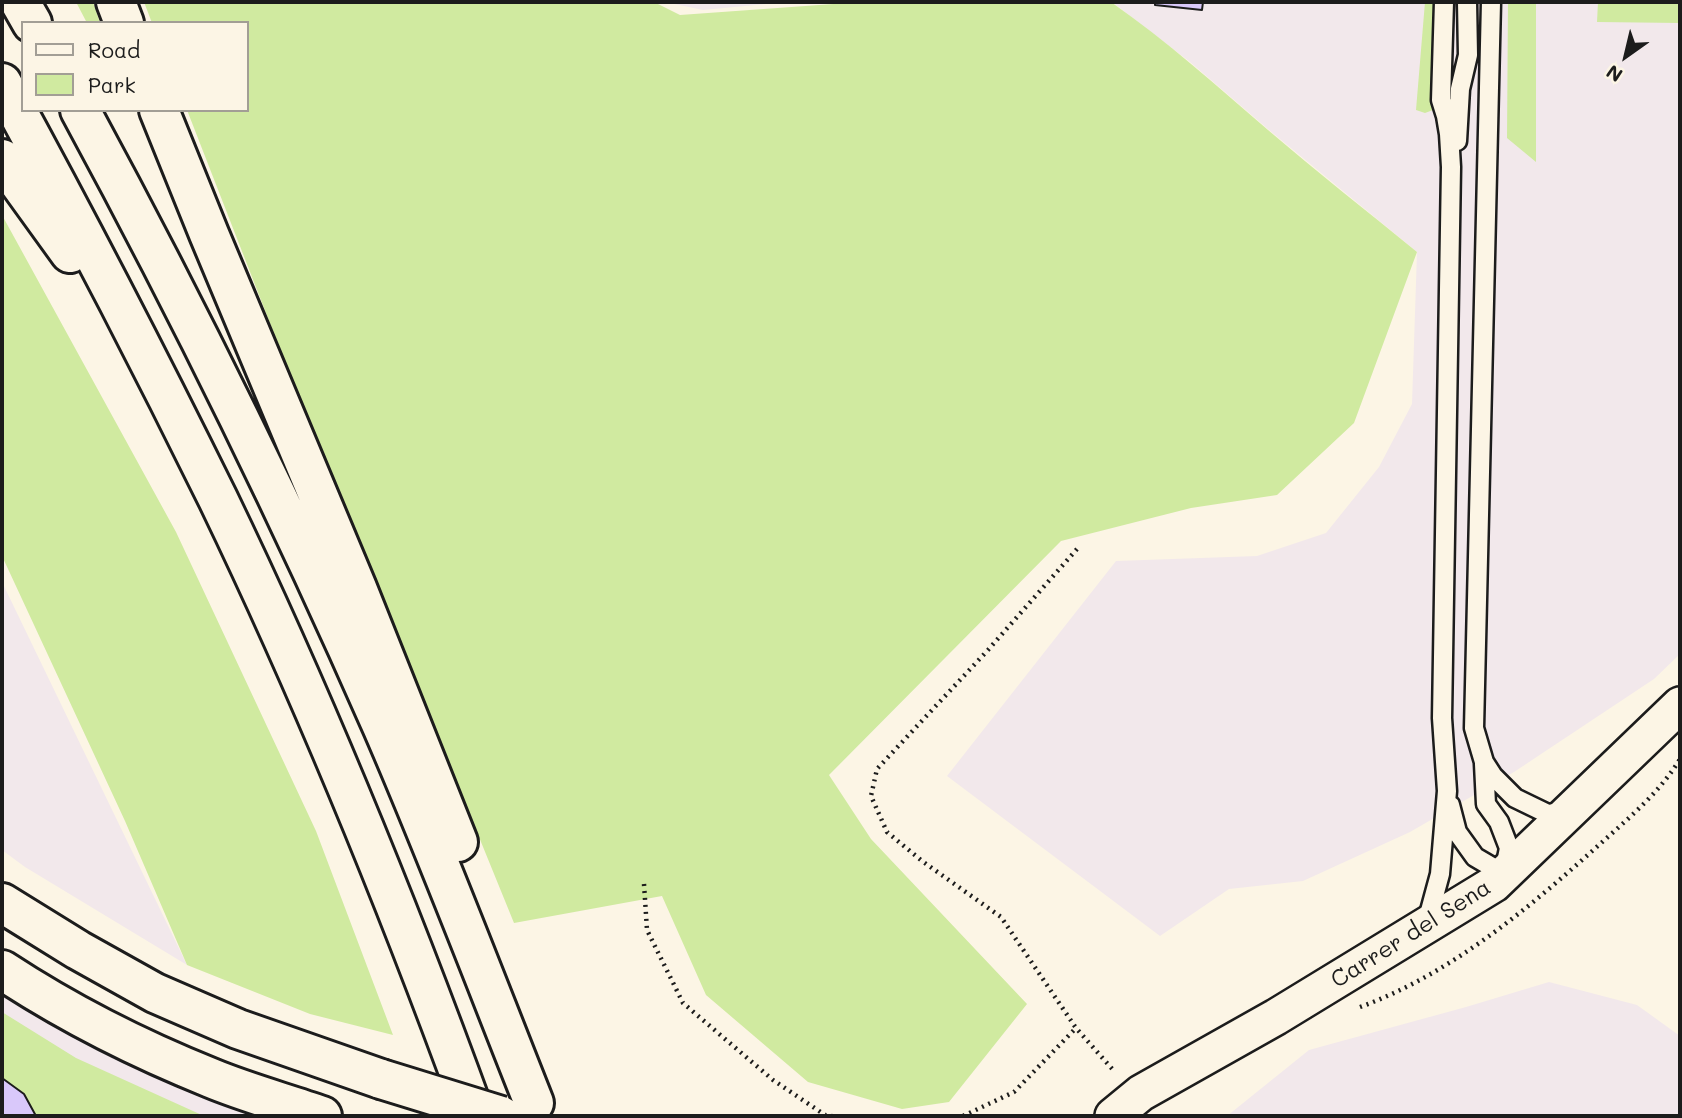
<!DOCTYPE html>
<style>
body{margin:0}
#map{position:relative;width:1682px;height:1118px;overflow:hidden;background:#fcf5e5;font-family:Mali,sans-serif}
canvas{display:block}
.frame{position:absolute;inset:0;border:4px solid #1c1c1c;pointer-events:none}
.legend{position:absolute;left:21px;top:21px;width:228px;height:91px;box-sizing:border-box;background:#fcf5e5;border:2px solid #a29e95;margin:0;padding:9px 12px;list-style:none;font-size:21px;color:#1c1c1c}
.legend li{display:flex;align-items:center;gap:14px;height:35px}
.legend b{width:35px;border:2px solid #a29e95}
.north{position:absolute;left:1591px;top:21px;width:70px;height:70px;-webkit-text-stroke:5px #fcf5e5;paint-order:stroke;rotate:214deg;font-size:19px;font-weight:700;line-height:28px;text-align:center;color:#1c1c1c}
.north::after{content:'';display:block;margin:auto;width:24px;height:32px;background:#1c1c1c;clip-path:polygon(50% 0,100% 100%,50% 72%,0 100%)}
</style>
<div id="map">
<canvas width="1682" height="1118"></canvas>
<div class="frame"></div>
<ul class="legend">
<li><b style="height:9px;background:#fcf5e5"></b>Road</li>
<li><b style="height:19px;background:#d0eaa0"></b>Park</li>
</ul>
<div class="north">N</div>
</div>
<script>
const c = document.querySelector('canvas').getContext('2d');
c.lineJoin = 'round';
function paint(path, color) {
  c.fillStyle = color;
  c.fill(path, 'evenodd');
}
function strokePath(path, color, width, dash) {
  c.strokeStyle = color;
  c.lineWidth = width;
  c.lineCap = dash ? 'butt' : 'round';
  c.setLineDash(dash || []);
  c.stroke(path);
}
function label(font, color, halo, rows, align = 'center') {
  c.font = font + ' Mali,sans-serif';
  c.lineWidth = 5;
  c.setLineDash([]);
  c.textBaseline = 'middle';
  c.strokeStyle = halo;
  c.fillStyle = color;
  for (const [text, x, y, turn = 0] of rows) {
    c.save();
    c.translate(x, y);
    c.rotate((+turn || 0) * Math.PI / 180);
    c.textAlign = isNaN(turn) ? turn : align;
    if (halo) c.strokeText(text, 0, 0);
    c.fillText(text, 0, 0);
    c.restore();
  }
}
paint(new Path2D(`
 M665,2H787L703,10Z
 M1112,2H1680V654L1654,679L1514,772L1410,832L1303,881L1229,889L1160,936L947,776L1116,561L1257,556L1326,533L1379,467L1412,404L1417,252L1269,130L1190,62Z
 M2,582L187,965L25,867L2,850Z
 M2,970L306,1116H2Z
 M1549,982L1637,1005L1680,1036V1116H1227L1309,1050L1466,1007Z`), '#f2e8eb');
paint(new Path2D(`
 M76,2H93L100,23H87Z
 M144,2H654L680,15L861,2H1111C1167,41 1217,86 1268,130C1317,172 1367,211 1417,252L1354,423L1277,495L1191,508L1061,541L829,775L871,839L1027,1004L949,1102L902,1109L808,1082L706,995L662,896L514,923L273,331L187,110H247V23H152Z
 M1425,2H1437L1433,110L1425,113L1416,110Z
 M1508,2H1536V162L1507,138Z
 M1598,2H1680V23L1597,22Z
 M2,215L176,532L316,831L393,1035L310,1014L187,965L125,821L2,556Z
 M2,1012L76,1058L204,1116H36L24,1094L2,1078Z`), '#d0eaa0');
const building = new Path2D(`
 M1155,2H1203L1202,10L1155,5Z
 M2,1078L24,1094L36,1116H2Z`);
paint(building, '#d9c8fa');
strokePath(building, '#1c1c1c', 2);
const lane = new Path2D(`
 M1491,2L1474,728L1484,762L1493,776L1515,798L1548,814L1565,811
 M1457,141L1460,89L1468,55L1467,2
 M1450,805L1457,832L1475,857L1504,874L1509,848L1499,822L1486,804L1484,764
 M1427,922L1440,874L1447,791L1442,718L1451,167L1449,134L1446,116L1441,100L1444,2`);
const street = new Path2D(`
 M1113,1116L1141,1093L1276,1017L1494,884L1680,705`);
const secondary = new Path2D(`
 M2,903L78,950L155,993L238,1029L381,1079
 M2,970C69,1014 136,1048 211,1078C247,1093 285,1103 322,1116`);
const highway = new Path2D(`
 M20,2L32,23
 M116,2L124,23
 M2,83C77,220 149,359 218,499C315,700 399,907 475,1116
 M80,110C189,311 290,516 382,726C436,850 484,977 534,1103
 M159,110L209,234L357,588L458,842
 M2,159L70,253`);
strokePath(lane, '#1c1c1c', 23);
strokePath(street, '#1c1c1c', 40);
strokePath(secondary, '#1c1c1c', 44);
strokePath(highway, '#1c1c1c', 44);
strokePath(new Path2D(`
 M1077,549L988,650L877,769L871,796L887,832L922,861L1001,917L1076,1028L1115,1072
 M644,884L647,930L683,1003L773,1080L825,1115L832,1116
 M1360,1007C1451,974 1529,908 1600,844C1629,818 1660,792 1680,759
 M963,1116L1014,1092L1076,1028`), '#1c1c1c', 4.5, [2, 5]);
strokePath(lane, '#fcf5e5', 18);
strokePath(street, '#fcf5e5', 35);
strokePath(secondary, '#fcf5e5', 38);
strokePath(highway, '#fcf5e5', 38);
const secondaryBridge = new Path2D(`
 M381,1079L501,1116`);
strokePath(secondaryBridge, '#1c1c1c', 44, []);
strokePath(secondaryBridge, '#fcf5e5', 38);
label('23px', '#1c1c1c', '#fcf5e5', [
 ["Carrer del Sena",1411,934,-32]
]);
</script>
